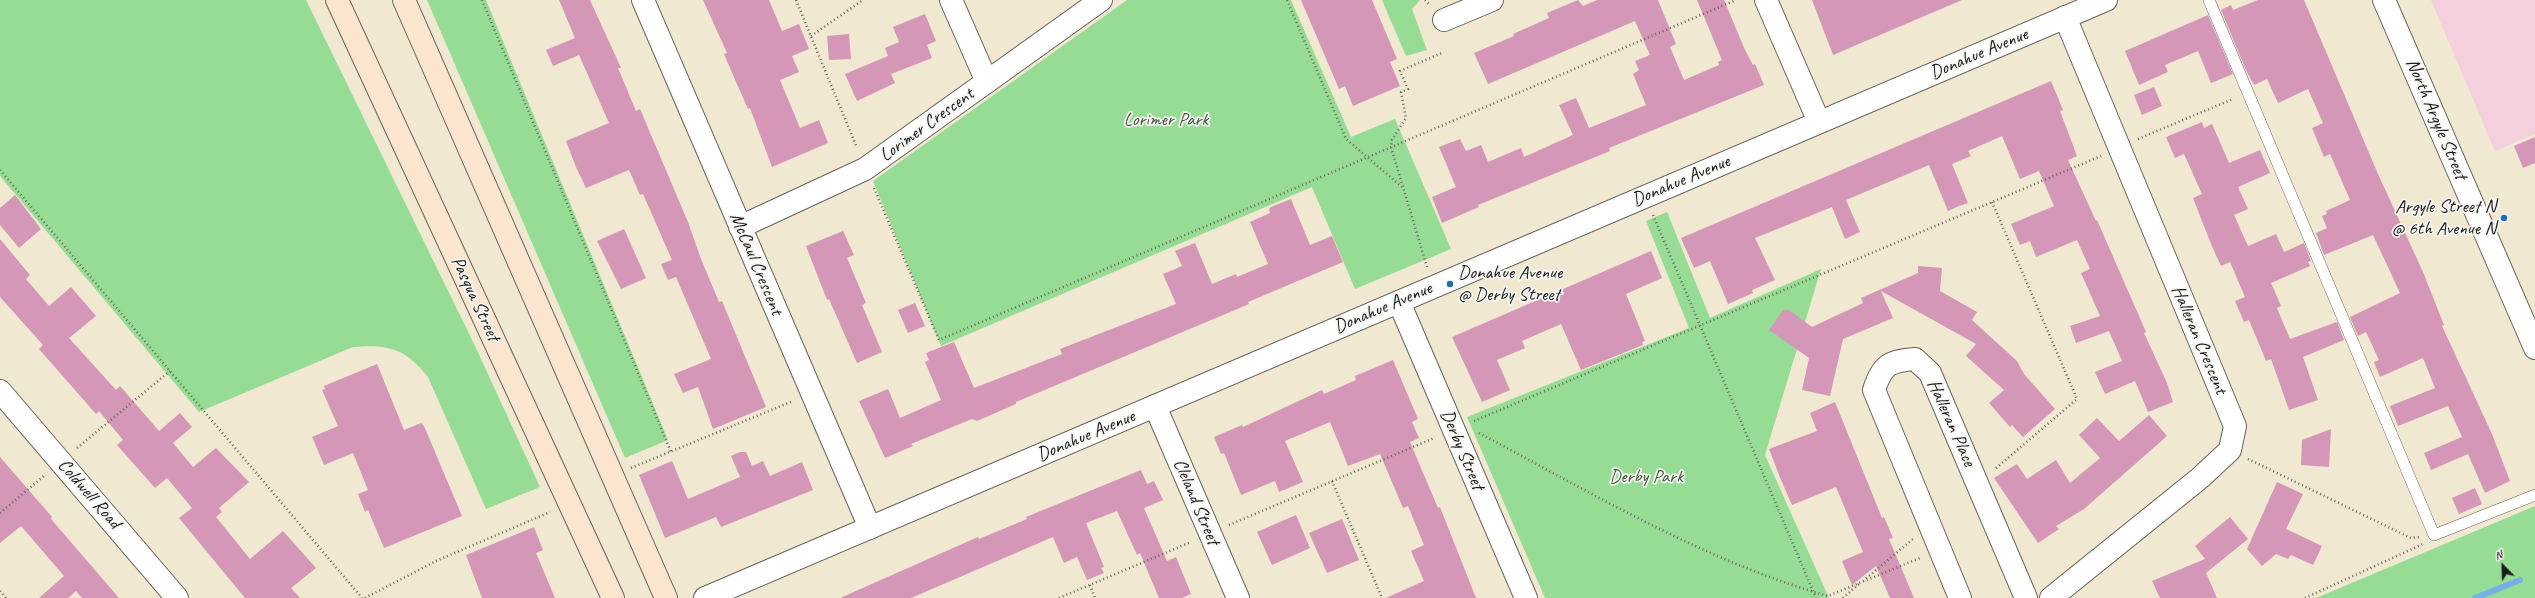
<!DOCTYPE html>
<style>
body{margin:0}
#map{position:relative;width:2535px;height:598px;overflow:hidden;background:#f0e8d1;font-family:Caveat,sans-serif}
canvas{display:block}
.north{position:absolute;left:2483px;top:546px;width:40px;height:40px;-webkit-text-stroke:3px #f6f6f2;paint-order:stroke;rotate:337deg;font-size:11px;font-weight:700;line-height:16px;text-align:center;color:#1c1c1c}
.north::after{content:'';display:block;margin:auto;width:14px;height:18px;background:#1c1c1c;clip-path:polygon(50% 0,100% 100%,50% 72%,0 100%)}
</style>
<div id="map">
<canvas width="2535" height="598"></canvas>
<div class="north">N</div>
</div>
<script>
const c = document.querySelector('canvas').getContext('2d');
c.lineJoin = 'round';
function paint(path, color) {
  c.fillStyle = color;
  c.fill(path, 'evenodd');
}
function strokePath(path, color, width, dash) {
  c.strokeStyle = color;
  c.lineWidth = width;
  c.lineCap = dash ? 'butt' : 'round';
  c.setLineDash(dash || []);
  c.stroke(path);
}
function label(font, color, halo, rows, align = 'center') {
  c.font = font + ' Caveat,sans-serif';
  c.lineWidth = 3.5;
  c.setLineDash([]);
  c.textBaseline = 'middle';
  c.strokeStyle = halo;
  c.fillStyle = color;
  for (const [text, x, y, turn = 0] of rows) {
    c.save();
    c.translate(x, y);
    c.rotate((+turn || 0) * Math.PI / 180);
    c.textAlign = isNaN(turn) ? turn : align;
    if (halo) c.strokeText(text, 0, 0);
    c.fillText(text, 0, 0);
    c.restore();
  }
}
paint(new Path2D(`
 M2431,0H2535V134L2495,151Z`), '#f4cfdd');
paint(new Path2D(`
 M0,0H306L475,346L540,487L486,509L428,377C406,349 389,344 353,347L199,412L0,176Z
 M427,0H486L668,440L625,458Z
 M1127,0H1291L1351,137L1395,119L1451,249L1355,289L1312,187L941,346L873,181Z
 M1382,0H1420L1412,9L1427,50L1406,56Z
 M1667,212L1710,318L1821,269L1765,455L1829,598H1545L1467,417L1689,328L1646,221Z
 M2535,506V598H2316Z`), '#97dc95');
strokePath(new Path2D(`
 M2475,598L2520,580`), '#74b0e5', 6);
paint(new Path2D(`
 M559,0H590L621,68H618L636,111L640,109L688,222L701,259L719,302L722,301L766,407L713,429L698,387L683,393L674,374L711,359L676,277L668,280L661,264L672,260L643,194L640,195L629,170L586,188L576,167L566,141L609,123L579,55L553,66L546,50L575,38Z
 M703,0H769L782,31L799,24L809,49L792,56L799,72L780,80L800,128L819,120L828,143L772,167L750,108L748,109L733,75L724,54L727,53Z
 M1301,0H1372L1397,59L1390,62L1400,86L1353,106L1345,86L1339,89Z
 M1578,0L1583,6L1597,0H1658L1676,44L1670,47L1684,80L1719,65L1718,62L1722,60L1697,0H1724L1745,50L1753,65L1755,64L1764,85L1609,148L1610,151L1478,205L1479,207L1442,223L1432,197L1456,187L1439,147L1460,139L1466,151L1481,145L1488,162L1521,148L1524,157L1573,135L1559,105L1576,98L1589,128L1646,105L1633,74L1639,70L1635,61L1650,55L1635,21L1488,84L1474,53L1514,36L1513,34L1549,18L1547,13Z
 M1812,0H1962L1833,55Z
 M2258,0H2304L2378,174L2423,272L2444,325L2442,326L2492,434L2510,481L2485,493L2468,454L2431,470L2424,453L2462,437L2448,406L2398,426L2390,406L2435,388L2423,358L2380,377L2374,362L2379,360L2366,332L2358,336L2350,317L2400,293L2373,235L2324,255L2316,233L2327,228L2322,216L2327,214L2326,211L2350,200L2330,154L2324,157L2312,128L2323,123L2308,89L2278,103L2267,79L2254,85L2245,68L2221,10L2231,5L2233,10Z
 M925,14L936,41L927,45L932,58L891,74L895,83L857,101L845,74L888,56L885,48L899,42L893,27Z
 M2208,15L2233,74L2211,83L2198,51L2165,65L2168,72L2139,85L2125,51Z
 M849,34L851,59L829,60L827,36Z
 M2051,81L2063,110L2060,111L2077,156L2068,160L2096,221L2097,220L2146,332L2144,333L2167,383L2173,402L2148,412L2135,381L2105,394L2095,372L2122,361L2109,331L2076,343L2070,326L2100,316L2081,273L2090,269L2077,240L2036,257L2030,241L2020,245L2011,224L2054,206L2039,171L2020,179L2002,136L1968,151L1971,156L1952,164L1968,203L1959,206L1948,211L1929,165L1846,200L1860,232L1845,239L1832,207L1755,238L1775,280L1752,290L1753,293L1728,304L1710,261L1694,268L1681,238Z
 M2154,87L2162,106L2142,115L2134,95Z
 M2202,122L2204,128L2212,124L2229,163L2260,150L2270,173L2238,187L2248,209L2234,215L2248,246L2276,234L2284,252L2304,243L2311,261L2308,262L2310,266L2271,283L2281,306L2277,308L2290,339L2337,322L2344,340L2303,357L2318,400L2289,410L2271,359L2266,361L2249,320L2244,322L2235,301L2245,297L2230,262L2221,266L2211,244L2193,198L2202,194L2184,154L2175,158L2166,137Z
 M2535,137V163L2523,168L2514,146Z
 M15,195L41,229L19,248L0,225V208Z
 M1291,199L1310,245L1332,236L1343,262L1248,302L1249,304L1216,318L1016,402V404L977,421L972,419L911,444L913,446L885,458L859,401L888,389L900,418L941,400L925,362L929,360L926,353L954,342L974,388L1062,354L1060,349L1176,304L1163,274L1182,266L1175,251L1195,243L1212,284L1236,274L1237,277L1268,264L1250,222L1270,213L1269,209L1271,207Z
 M624,229L646,278L621,289L597,241Z
 M843,231L854,255L847,258L866,303L862,305L882,352L857,363L829,299L827,300L806,246Z
 M0,239L30,275L26,279L49,306L71,287L96,316L69,338L116,390L120,386L159,431L180,413L192,427L173,443L193,467L216,448L249,482L219,508L222,512L216,517L250,559L283,531L316,568L291,588L300,598H245L179,518L192,508L167,478L155,488L117,445L123,440L99,411L96,414L39,349L43,345L0,297Z
 M1651,251L1662,278L1626,294L1645,341L1642,342L1643,345L1581,370L1561,324L1522,341L1525,348L1497,360L1510,390L1482,402L1452,337Z
 M1918,266L1942,268L1940,291L1977,312L1972,320L2017,361L2024,374L2055,409L2023,437L2012,425L2010,427L1989,403L2004,390L1966,356L1976,344L1881,291L1893,318L1843,339L1830,396L1802,390L1809,358L1769,330L1783,310H1789L1812,327L1863,303L1861,298L1918,273Z
 M915,303L925,326L908,333L898,310Z
 M1393,360L1418,419L1412,422L1419,438L1410,442L1438,508L1440,507L1476,598H1386L1424,581L1411,551L1424,545L1408,506L1403,508L1380,454L1348,466L1330,422L1285,441L1303,482L1279,492L1275,481L1241,495L1224,453L1221,454L1214,437L1242,425L1243,427L1322,390L1324,394L1356,380L1355,376Z
 M377,364L404,430L421,423L424,426L462,516L384,548L368,510L365,512L358,494L368,490L353,453L324,465L312,437L338,426L322,390L325,389L324,386Z
 M1835,402L1882,518L1884,517L1893,538L1889,539L1914,598H1890L1876,566L1852,585L1842,561L1863,552L1836,487L1792,505L1781,480L1769,449L1817,431L1810,413Z
 M2149,415L2167,436L2084,509L2056,526L2059,529L2038,543L1994,478L2017,464L2027,479L2056,460L2070,483L2100,458L2079,435L2097,418L2119,441Z
 M2331,429L2329,467L2301,465L2302,440Z
 M740,452H746L752,466L763,461L770,476L802,462L813,490L721,527L716,517L665,538L639,475L672,461L688,499L740,477L731,456Z
 M0,457L52,517L51,519L119,598H82L76,591L68,598H39L64,576L21,526L0,543Z
 M1141,470L1147,484L1154,481L1163,500L1144,508L1167,561L1176,557L1191,594L1182,598H1159L1140,553L1137,555L1117,511L1086,523L1104,567L1101,568L1104,573L1087,580L1077,557L1064,563L1053,537L911,598H840L978,537L979,539L1027,519L1026,517Z
 M2277,482L2303,494L2286,529L2322,546L2313,565L2291,555L2288,559L2276,554L2262,566L2247,549Z
 M2475,488L2482,504L2459,514L2452,498Z
 M1296,515L1310,548L1272,565L1257,532Z
 M2230,517L2248,539L2206,573L2217,598H2160L2152,581L2205,559L2195,546Z
 M1342,519L1359,560L1327,573L1309,533Z
 M534,527L543,550L536,553L555,598H482L466,555Z`), '#d497b8');
const service = new Path2D(`
 M2209,0L2434,535L2535,495`);
const minor = new Path2D(`
 M643,0L870,528
 M951,0L987,82
 M1766,0L1819,122
 M1444,20L1492,0
 M740,227L865,169L1101,0
 M1399,302L1526,598
 M0,391L177,598
 M1155,406L1238,598
 M1960,598L1874,390C1882,365 1889,361 1915,359L1930,373L2026,598
 M2051,598L2200,478L2230,450L2235,426L2065,17`);
const tertiary = new Path2D(`
 M2384,0L2535,348
 M705,598L2106,0`);
const secondary = new Path2D(`
 M337,0L613,598
 M404,0L666,598`);
strokePath(service, '#66635b', 12);
strokePath(minor, '#66635b', 24);
strokePath(tertiary, '#66635b', 24);
strokePath(secondary, '#66635b', 24);
strokePath(new Path2D(`
 M482,0L671,452
 M796,0L857,148
 M1287,0L1346,139L1402,187
 M1425,0L1430,5
 M811,36L863,0
 M2138,139L2233,99
 M0,170L362,598
 M874,188L939,340L1736,0
 M1992,202L2077,399L1995,469
 M1653,215L1816,598
 M1427,267L1391,147L1392,140L1406,118L1401,92L1408,89L1400,71L1442,53
 M1474,421L2101,156
 M1479,433C1592,493 1704,561 1828,596L1920,558
 M77,448L170,371
 M2248,459L2411,538L2419,537
 M631,468L793,401
 M1332,481L1382,598
 M0,513L44,476
 M1229,525L1434,438
 M1863,581L1913,539
 M1090,585L1095,598
 M0,591L6,598
 M365,598L436,561L550,512
 M1059,598L1191,542
 M1843,598L1859,584
 M2305,598L2423,544`), '#66635b', 2.5, [1, 3]);
strokePath(service, '#fff', 11);
strokePath(minor, '#fff', 22);
strokePath(tertiary, '#fff', 22);
strokePath(secondary, '#fce5cf', 22);
for (const [x, y, r, color] of [
 [2504,218,4,"#1f6fb2"],
 [1450,284,4,"#1f6fb2"]
]) {
  const dot = new Path2D();
  dot.arc(x, y, r, 0, 2 * Math.PI);
  c.fillStyle = color;
  c.fill(dot);
  strokePath(dot, '#f6f6f2', 1.5);
}
label('19px', '#1c1c1c', '#f6f6f2', [
 ["Donahue Avenue",1979,54,-23],
 ["North Argyle Street",2436,119,67],
 ["Lorimer Crescent",927,125,-36],
 ["Donahue Avenue",1681,181,-23],
 ["McCaul Crescent",756,264,67],
 ["Pasqua Street",475,299,65],
 ["Donahue Avenue",1383,308,-23],
 ["Halleran Crescent",2199,340,67],
 ["Halleran Place",1951,423,66],
 ["Donahue Avenue",1086,436,-23],
 ["Derby Street",1462,450,67],
 ["Coldwell Road",89,494,49],
 ["Cleland Street",1196,502,67]
]);
label('19px', '#415640', '#f6f6f2', [
 ["Lorimer Park",1166,120],
 ["Derby Park",1646,477]
]);
label('19px', '#1c1c1c', '#f6f6f2', [
 ["Argyle Street N",2496,207],
 ["@ 6th Avenue N",2496,229],
 ["Donahue Avenue",1458,273,"left"],
 ["@ Derby Street",1458,295,"left"]
], 'right');
</script>
